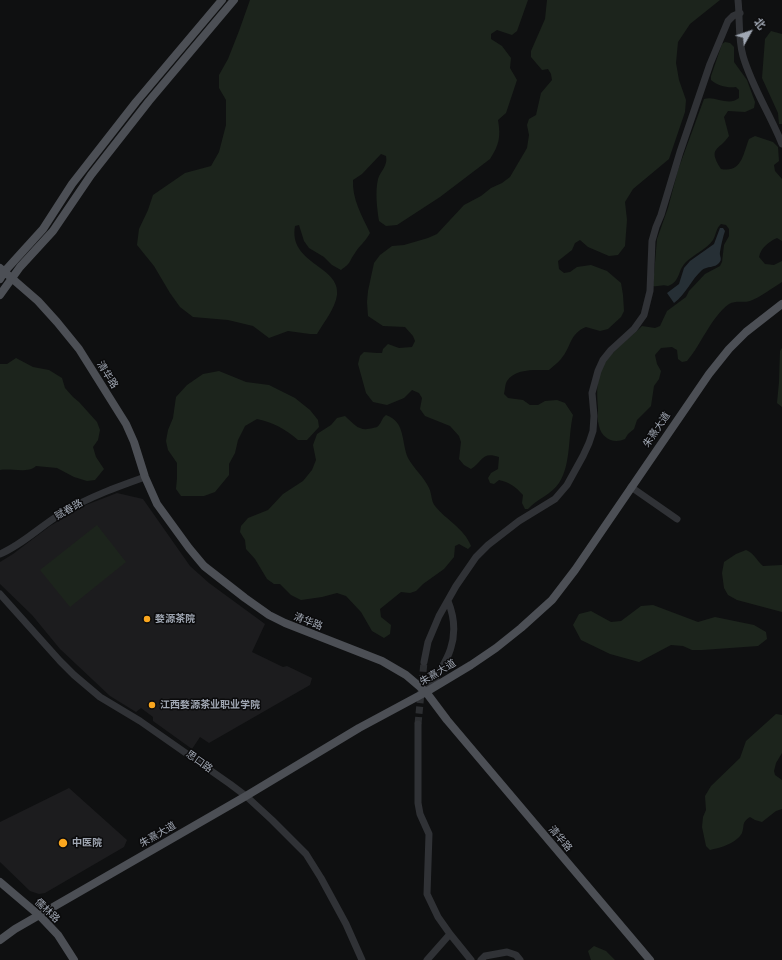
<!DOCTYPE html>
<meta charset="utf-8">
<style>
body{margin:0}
#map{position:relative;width:782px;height:960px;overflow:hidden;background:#0f1011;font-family:"Varela Round","Noto Sans SC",sans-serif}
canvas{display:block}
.north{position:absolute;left:730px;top:12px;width:40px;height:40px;-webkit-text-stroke:3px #0b0b0c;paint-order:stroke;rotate:50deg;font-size:11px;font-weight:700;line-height:16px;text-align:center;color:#a0a7b3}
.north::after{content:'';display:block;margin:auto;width:14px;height:18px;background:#a0a7b3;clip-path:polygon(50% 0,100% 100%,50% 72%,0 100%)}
</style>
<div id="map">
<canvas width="782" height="960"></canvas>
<div class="north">北</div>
</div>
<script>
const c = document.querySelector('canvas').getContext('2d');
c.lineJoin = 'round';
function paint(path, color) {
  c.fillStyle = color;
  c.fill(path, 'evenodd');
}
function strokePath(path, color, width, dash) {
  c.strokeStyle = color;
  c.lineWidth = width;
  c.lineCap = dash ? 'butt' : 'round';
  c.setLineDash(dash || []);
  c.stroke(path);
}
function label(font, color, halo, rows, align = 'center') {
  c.font = font + ' "Varela Round","Noto Sans SC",sans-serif';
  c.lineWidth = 3;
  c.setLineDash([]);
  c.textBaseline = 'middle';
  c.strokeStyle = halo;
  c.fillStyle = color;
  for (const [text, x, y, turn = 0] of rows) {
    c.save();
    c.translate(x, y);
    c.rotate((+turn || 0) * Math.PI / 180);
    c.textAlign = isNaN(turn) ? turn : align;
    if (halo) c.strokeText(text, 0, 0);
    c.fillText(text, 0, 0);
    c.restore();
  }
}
paint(new Path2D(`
 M117,493L143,499L190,566L209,583L265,624L252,652L283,667L287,666L312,678L310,685L209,743L200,737L192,749L153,721V717L141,708L136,712L110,696L60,649L32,615L0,584V562L13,554L50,526L86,505Z
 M69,788L127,840L124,847L45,893L39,894L30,891L0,862V822Z`), '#1c1c1e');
paint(new Path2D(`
 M250,0H528L517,31L512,35L497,30L491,34V39L502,46L511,58L510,68L517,80L506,113L498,120C501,137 499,145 490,159L440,197L397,225L386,226L379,221C377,208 375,192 378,179C381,170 388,166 386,156L381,154L362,174L353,180C352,199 362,216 370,233C366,241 359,246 355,253C348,263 352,262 341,270L332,265L324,257L309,248L304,241L299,225L295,226C288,264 341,266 337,295C335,309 324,322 317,334H310L288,331L269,338L253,326L228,320L193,317L180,307L170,293L154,266L137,245L139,229L148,210L153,195L185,173L211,166L219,152L226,125V100L219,88V75L228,59L239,31Z
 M547,0H720L690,24L678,42L676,63L679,80L686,100L685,112L669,159L633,189L625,202L627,220L625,246L618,255L609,256L588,247L580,240L575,243L572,250L558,261L559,269L564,273L570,272L577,267L591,265L607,271L621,283L623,295L624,311L621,317L608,329L600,331L586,327C569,334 572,346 561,359C558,363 553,366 549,370C536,370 515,368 507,381C505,384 505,390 504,394L508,398L523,400L530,405H538L545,401L557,400L565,403L573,415C568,436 571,465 559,483C552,494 537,499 528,509H525L522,503L523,495C516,487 509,482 499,480L494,484L490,483L488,478L491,473L498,469L499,457C482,451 483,461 471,469L464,465L459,459L461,442L459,436L450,426L425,416L420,409L422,398L419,393L412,390L404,398L387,405L373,402L366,393L358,364L360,356L364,352L377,353H382L383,349L388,344L399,348L412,347L415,341L413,336L405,327L383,326L368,316L367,302L368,291L374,263L380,255L392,246L404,245L428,238L437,234L464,205L481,196L491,188L502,183L510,177L527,148L529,135L527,125L529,119L536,115L541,93L552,80L551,74L548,69L542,70L531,57V51L545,19Z
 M771,31L782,34V124H779L778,113L762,78L765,39Z
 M725,42L730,43L734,47V62L747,80L755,102L754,108L745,112L728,111L724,117L729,136C719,151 707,147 721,169C742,173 743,154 749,139L755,136L773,142L778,147L779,161L774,165L775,171L782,179V241L777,238C768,242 761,248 759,257L765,264L774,265L782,261V282C772,288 761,297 750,301C743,303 736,300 729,304C711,317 701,345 687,361L682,362L678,359L677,350L672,347L661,348L655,355L657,364L661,371L659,379L654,386L651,406L637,420L634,429L628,434L625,439C614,444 602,439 599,426C597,420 598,414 598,408C597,395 596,384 601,371C607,354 629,339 642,326L655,328L660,326L667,311L686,297L689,291L705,274L720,266L722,262L724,245L729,236V229L726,225L721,224C716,228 716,235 713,240C707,249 693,255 686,262C677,271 681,281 668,286C662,284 659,287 653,286L657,239L668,208L678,170L704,99C715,95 728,107 739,98V90L736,87C727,88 718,86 711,80V76L722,44Z
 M782,348V407L777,403L779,382L780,351Z
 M16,358L33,367L49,370L62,378L65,388L73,397L79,402L97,422L100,430L98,440L93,447L96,457L104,469L95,480L87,481L74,477L57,468L36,466C27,474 12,468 0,470V364H7Z
 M219,371L246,382L269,385L295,398L310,410L318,420L319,427L307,440H298C284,428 274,423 257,419L245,426L238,440L235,453L229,464V475L215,492L204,496H181L176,489L177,478V463L168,450L166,441L168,430L173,418L176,397L187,385L203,374Z
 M386,415C406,422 401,442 408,458C414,469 424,477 429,488C432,494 431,501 435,506C446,520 464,528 471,546L468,549L459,544L455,546L454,557L444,569L423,584L416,591L410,593L401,592L380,609L381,617L391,625L390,634L384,638L372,631L361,612L346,596L337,593L322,597L301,600L291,595L280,584H274L267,579L255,559L246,549L245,540L240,532L241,526L248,518L268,510L283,494L303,481L312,470L316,460L313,445L317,434L331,425L337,418L345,416C355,425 359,432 373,428C376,427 377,428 379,425C382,422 381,419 386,415Z
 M97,525L126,562L70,607L40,570Z
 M746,550C755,554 756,560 763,566L782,565V612L737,600L728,595L724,588L722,573L724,562L736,554Z
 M653,605L698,622L715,617L754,625L766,632L767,639L758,646L702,650H692L683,646L671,645L639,662L610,654L581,640L573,625L579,614L591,611L611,622L621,621L641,606Z
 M776,714L782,715V753L776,763L774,771L775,775L782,780V809L776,811L762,822L755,820L750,817C741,823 745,825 742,833C737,843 720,848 710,850L706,846L702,827L703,817L706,810L705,796L711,786L740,758L746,741Z
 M594,946L606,951L615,960H591L588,951Z`), '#1c241c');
paint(new Path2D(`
 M720,228H723L725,231C723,237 721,245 720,252C719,256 723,259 719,263C715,268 707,266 702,270C691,280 686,294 674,303L667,293L679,284L684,268L690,261L714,244Z`), '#262f35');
strokePath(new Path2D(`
 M418,724L424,662`), '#2c2e31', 7, [7, 3.5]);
strokePath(new Path2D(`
 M738,0C740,18 738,38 743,56C752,87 770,114 782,144
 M631,487L677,519
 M0,554C24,544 41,525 64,512C89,497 117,487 145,477
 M0,594L60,661L74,675L100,697L140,721L230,784L246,796L272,820L306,854L321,878L346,924L362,960
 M424,662L428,642L439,616L456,586L476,557L488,545L519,521L555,499L567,485L583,456L589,443L593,431L594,416L592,393L598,371L603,360L611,350L634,329L644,315L650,291L652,241L656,227L661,215L680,152L710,64L728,21L733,16L740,13
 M426,692C447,662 463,638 448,601
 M418,724V803L420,814L429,834L427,894L438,917L450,934L427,960
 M450,934L471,960
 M481,960L485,956L507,952L516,955L520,960`), '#303236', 7);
strokePath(new Path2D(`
 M0,268L38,301L57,322L79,349L126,424L134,442L145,477L157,504L189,548L204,566L245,598L269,615L285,623L382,661L406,675L426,692L447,720L650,960
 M0,279L4,272L43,229L72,184L136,102L222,0
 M0,295L20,267L53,231L91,175L149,101L234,0
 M0,882L40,916L58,935L74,960
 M0,940L15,929L246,796L359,728L426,692L471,665L496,648L521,628L552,600L575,570L709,374L729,349L746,332L782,304`), '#4c4f55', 8);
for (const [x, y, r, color] of [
 [147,619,4,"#faa61e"],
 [152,705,4,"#faa61e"],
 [63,843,5,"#faa61e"]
]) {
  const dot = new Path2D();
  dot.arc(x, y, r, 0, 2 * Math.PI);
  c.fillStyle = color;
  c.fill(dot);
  strokePath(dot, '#0b0b0c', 1.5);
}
label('10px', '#a0a7b3', '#0b0b0c', [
 ["清华路",107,375,58],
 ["朱熹大道",657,430,-56],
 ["赋春路",69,510,-30],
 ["清华路",308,622,21],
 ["朱熹大道",438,673,-31],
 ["思口路",199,762,35],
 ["朱熹大道",158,835,-30],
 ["清华路",560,839,50],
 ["儒林路",47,911,43]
]);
label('bold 10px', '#a0a7b3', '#0b0b0c', [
 ["婺源茶院",155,619],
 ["江西婺源茶业职业学院",160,705],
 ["中医院",72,843]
], 'left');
</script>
